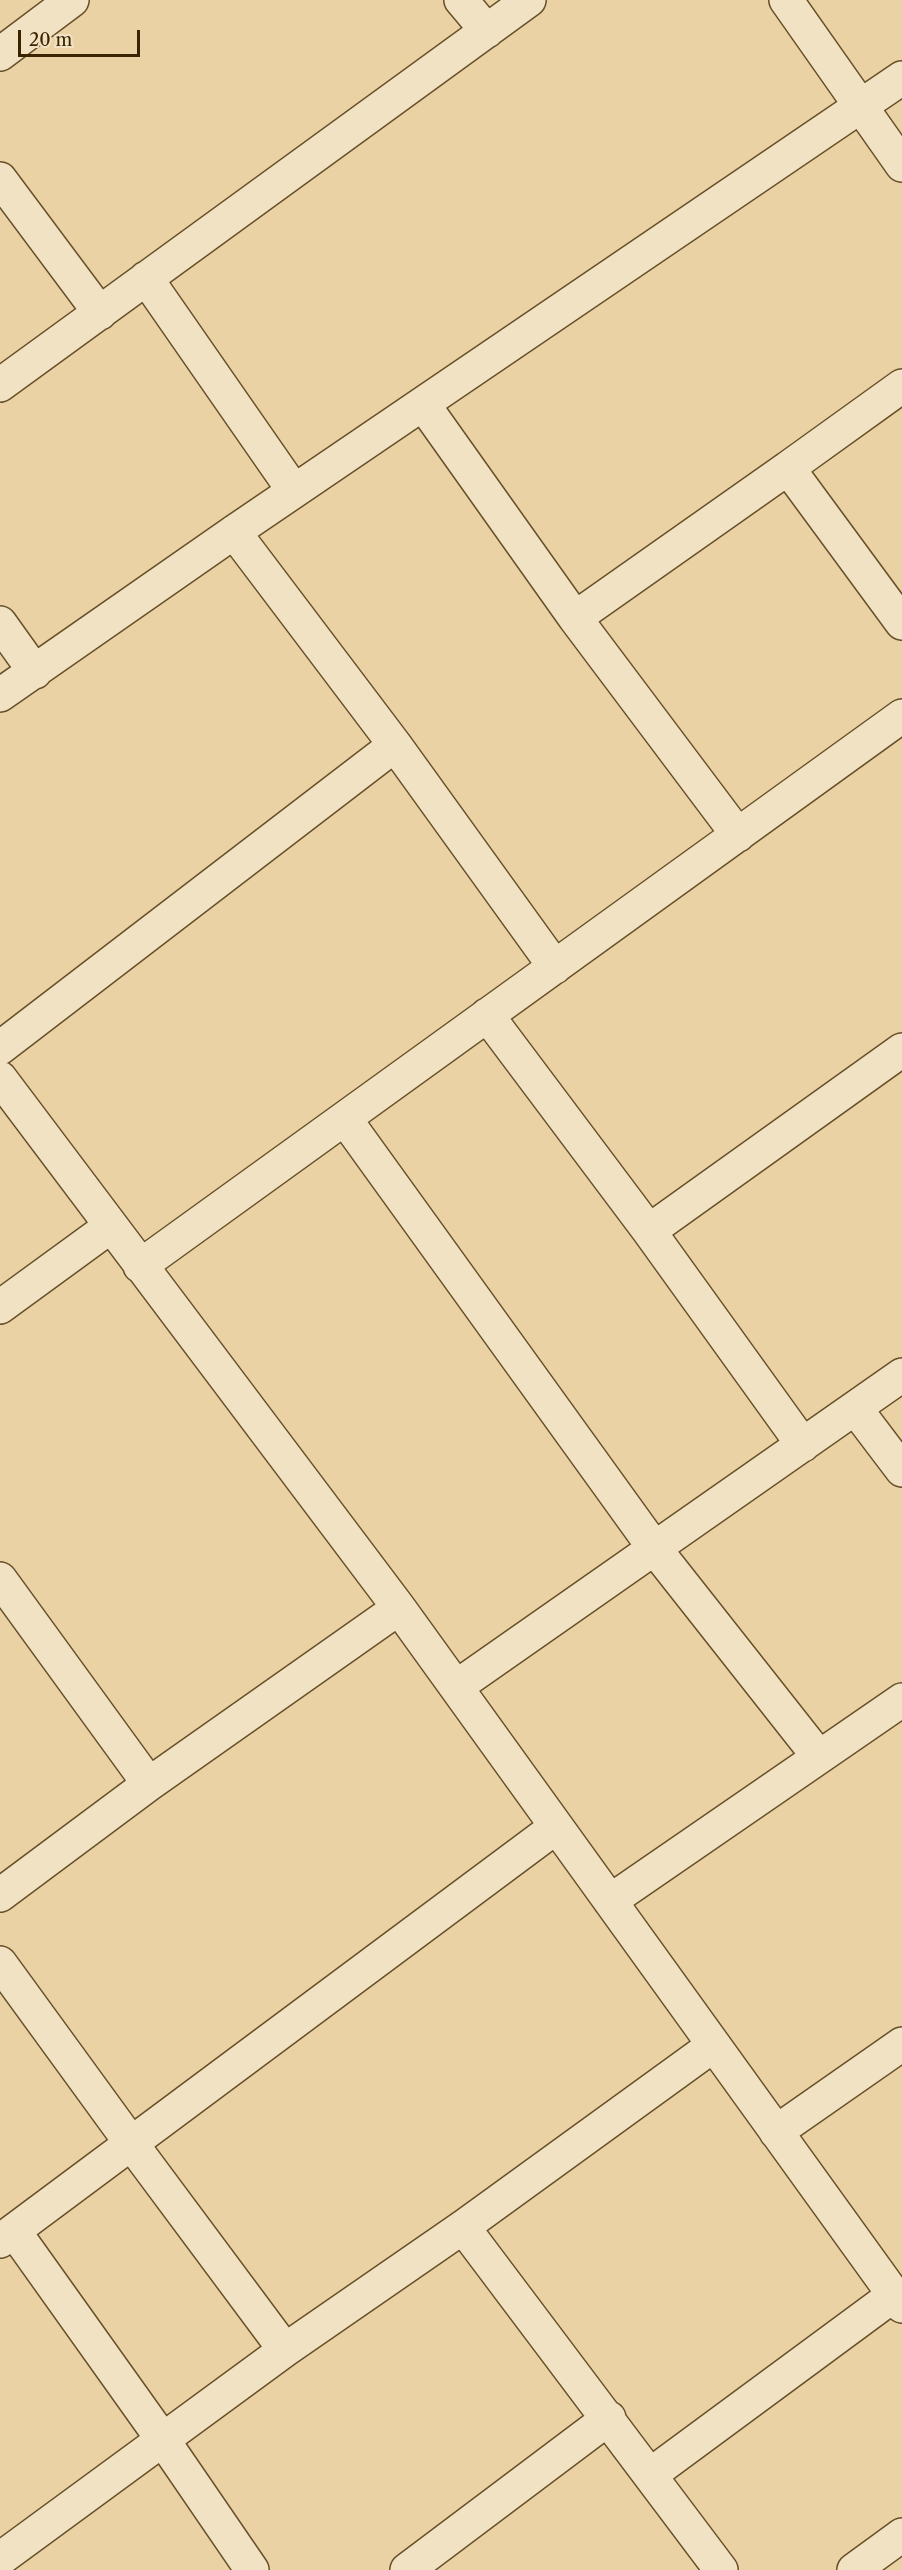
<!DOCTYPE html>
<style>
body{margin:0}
#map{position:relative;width:902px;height:2570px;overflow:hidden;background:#ebd2a5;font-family:"Libre Caslon Text",serif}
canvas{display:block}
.scale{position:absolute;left:18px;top:30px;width:122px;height:27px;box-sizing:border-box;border:3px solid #3a2400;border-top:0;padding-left:8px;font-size:18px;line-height:21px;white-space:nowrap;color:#3a2400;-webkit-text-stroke:4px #f2e2c4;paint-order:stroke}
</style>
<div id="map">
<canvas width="902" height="2570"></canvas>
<div class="scale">20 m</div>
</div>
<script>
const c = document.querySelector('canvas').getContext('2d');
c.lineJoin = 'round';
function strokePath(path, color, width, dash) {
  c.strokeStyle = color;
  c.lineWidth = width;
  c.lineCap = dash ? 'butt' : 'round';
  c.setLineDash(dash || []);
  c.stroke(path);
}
const minor = new Path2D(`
 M461,0L487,31
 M786,0L902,165
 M0,54L72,0
 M0,179L100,313
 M146,278L294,491
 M0,385L529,0
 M902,386L788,468L902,623
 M423,404L575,618L738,835
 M234,532L395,745L555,967
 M575,618L788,468
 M0,623L35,672
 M0,695L234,532L902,78
 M487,1015L649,1231L803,1445
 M0,1048L395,745
 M0,1078L399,1608L902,2306
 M345,1119L655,1549L819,1757
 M649,1231L902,1050
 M140,1266L902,716
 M0,1307L111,1226
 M855,1408L902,1470
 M0,1579L149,1784
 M456,1687L902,1375
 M0,1895L149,1784L399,1608
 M610,1901L902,1700
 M0,1963L131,2143L285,2350
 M776,2132L902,2044
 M463,2227L721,2570
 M14,2231L163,2440L252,2570
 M0,2241L556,1827
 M650,2475L894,2295
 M0,2559L285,2350L463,2227L714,2045
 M407,2570L609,2418
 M854,2570L902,2535`);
strokePath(minor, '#665029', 36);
strokePath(minor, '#f2e2c4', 33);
</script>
